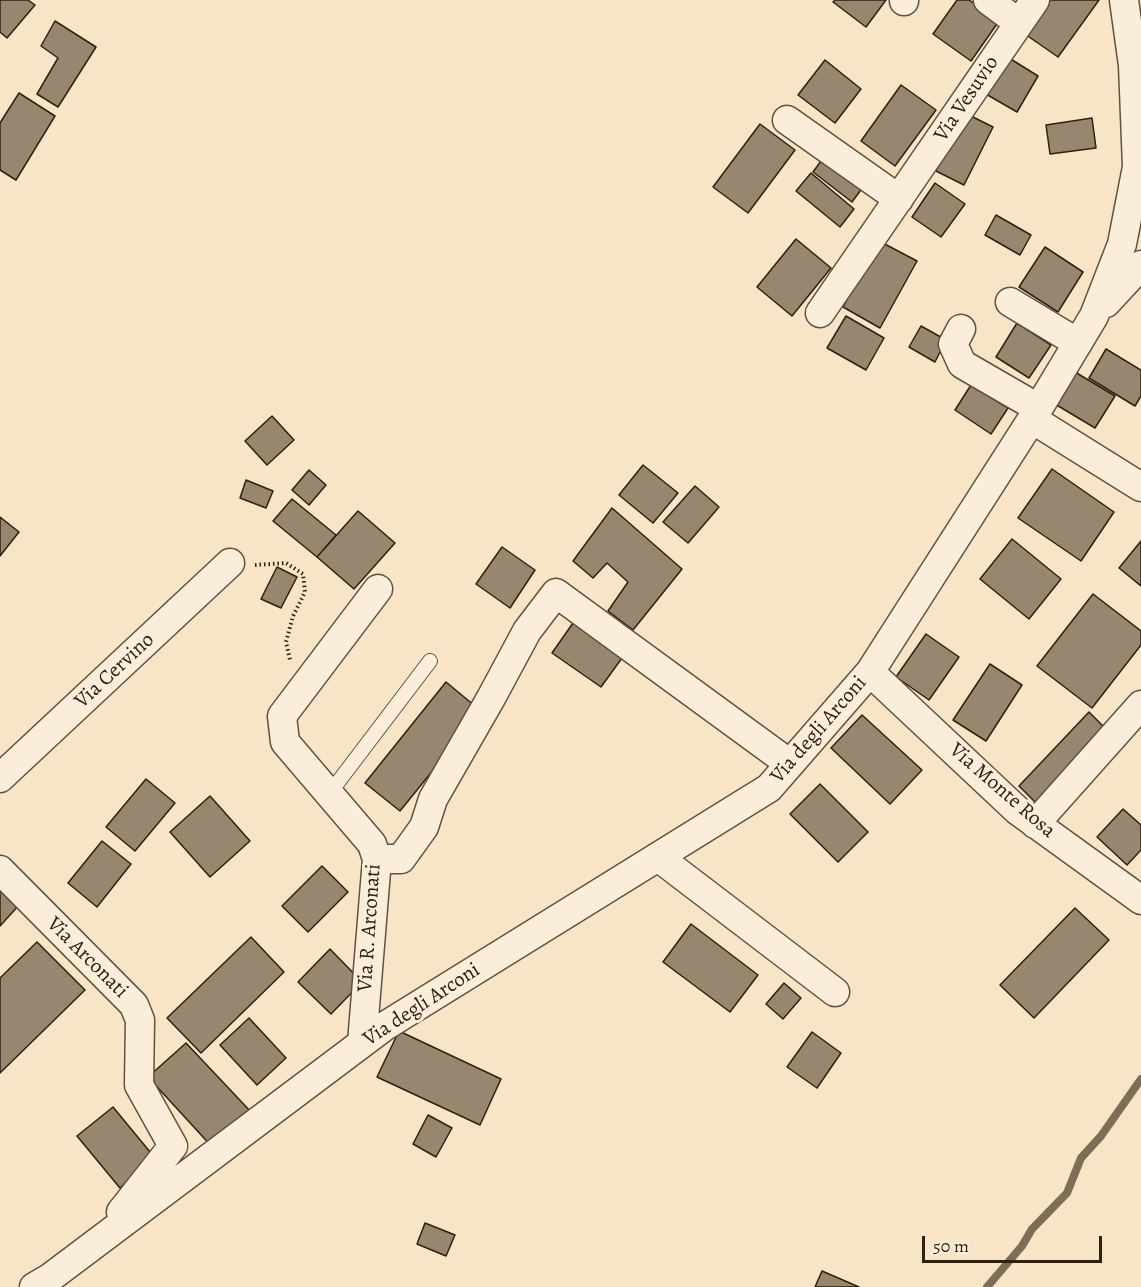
<!DOCTYPE html>
<style>
body{margin:0}
#map{position:relative;width:1141px;height:1287px;overflow:hidden;background:#f8e5c7;font-family:Alegreya,serif}
canvas{display:block}
.scale{position:absolute;left:922px;top:1236px;width:180px;height:27px;box-sizing:border-box;border:3px solid #2d210f;border-top:0;padding-left:8px;font-size:18px;line-height:21px;white-space:nowrap;color:#2d210f;-webkit-text-stroke:4px #faeedb;paint-order:stroke}
</style>
<div id="map">
<canvas width="1141" height="1287"></canvas>
<div class="scale">50 m</div>
</div>
<script>
const c = document.querySelector('canvas').getContext('2d');
c.lineJoin = 'round';
function strokePath(path, color, width, dash) {
  c.strokeStyle = color;
  c.lineWidth = width;
  c.lineCap = dash ? 'butt' : 'round';
  c.setLineDash(dash || []);
  c.stroke(path);
}
function paint(path, color) {
  c.fillStyle = color;
  c.fill(path, 'evenodd');
}
function label(font, color, halo, rows, align = 'center') {
  c.font = font + ' Alegreya,serif';
  c.lineWidth = 6;
  c.setLineDash([]);
  c.textBaseline = 'middle';
  c.strokeStyle = halo;
  c.fillStyle = color;
  for (const [text, x, y, turn = 0] of rows) {
    c.save();
    c.translate(x, y);
    c.rotate((+turn || 0) * Math.PI / 180);
    c.textAlign = isNaN(turn) ? turn : align;
    if (halo) c.strokeText(text, 0, 0);
    c.fillText(text, 0, 0);
    c.restore();
  }
}
strokePath(new Path2D(`
 M987,1287L1022,1246L1032,1229L1067,1193L1081,1158L1101,1136L1141,1079`), '#7d6e58', 8);
const building = new Path2D(`
 M0,0H28L35,5L7,38L0,32Z
 M835,0H886L866,27L833,2Z
 M957,0H969L999,21L971,61L933,34Z
 M1045,0H1099L1058,57L1022,32Z
 M55,21L96,47L58,107L37,94L58,58L41,46Z
 M1001,53L1038,76L1017,112L979,90Z
 M825,60L861,89L835,123L798,95Z
 M901,85L936,110L895,166L861,141Z
 M19,93L55,116L16,180L0,170V123Z
 M965,113L993,127L964,185L936,171Z
 M1092,118L1096,148L1050,154L1046,125Z
 M760,124L795,150L748,213L713,187Z
 M824,157L863,187L852,202L813,172Z
 M811,173L854,209L840,227L796,191Z
 M935,183L965,204L941,237L912,217Z
 M996,215L1031,235L1020,255L985,235Z
 M796,239L831,268L792,316L757,287Z
 M879,241L917,261L880,328L843,307Z
 M1045,247L1083,272L1058,312L1019,287Z
 M846,316L884,338L866,370L827,348Z
 M1017,323L1051,345L1029,378L996,357Z
 M921,326L946,340L935,362L909,347Z
 M1106,349L1141,370V396L1135,406L1089,378Z
 M1075,372L1115,396L1095,428L1055,404Z
 M971,385L1008,408L991,434L955,410Z
 M272,416L294,440L267,465L245,441Z
 M643,465L678,493L653,523L619,495Z
 M1052,469L1114,512L1081,561L1018,518Z
 M309,470L326,485L309,505L292,490Z
 M246,480L273,491L266,508L240,498Z
 M695,486L719,507L688,543L663,522Z
 M292,499L336,535L317,557L273,521Z
 M612,508L682,569L633,630L608,611L628,582L607,563L593,578L573,561Z
 M358,511L395,543L354,589L317,557Z
 M0,517L19,532L0,556Z
 M1012,539L1061,579L1029,619L980,579Z
 M1141,541V586L1119,568Z
 M502,547L535,570L510,608L476,584Z
 M277,567L297,577L281,608L261,599Z
 M1093,594L1141,631V645L1092,708L1037,666Z
 M573,623L622,658L601,687L552,653Z
 M926,634L959,657L929,700L896,677Z
 M990,664L1022,685L986,741L953,720Z
 M446,682L481,711L400,811L365,783Z
 M1089,712L1107,730L1037,804L1019,786Z
 M862,715L922,770L890,804L831,748Z
 M146,779L175,803L135,851L106,827Z
 M820,784L868,832L838,862L790,814Z
 M210,796L250,841L210,877L170,832Z
 M1123,809L1141,825V850L1127,865L1097,837Z
 M102,841L131,864L97,907L68,883Z
 M322,866L348,892L308,932L282,906Z
 M0,886L20,904L0,926Z
 M1075,908L1109,940L1034,1018L1000,985Z
 M691,924L758,975L730,1012L663,962Z
 M251,937L284,972L201,1053L167,1018Z
 M37,942L85,990L0,1073V978Z
 M330,949L362,982L331,1014L298,982Z
 M784,983L801,998L783,1019L766,1004Z
 M249,1018L286,1058L257,1085L220,1045Z
 M399,1031L501,1079L480,1125L377,1077Z
 M812,1032L841,1053L817,1088L787,1067Z
 M186,1043L252,1113L214,1149L148,1077Z
 M113,1107L155,1158L120,1188L77,1136Z
 M428,1115L452,1128L436,1157L413,1144Z
 M425,1223L455,1235L446,1256L417,1244Z
 M822,1271L859,1287H815Z`);
paint(building, '#97876f');
strokePath(building, '#2d210f', 1.5);
const lane = new Path2D(`
 M329,794L430,661`);
const street = new Path2D(`
 M988,0L1019,23
 M904,1V0
 M787,120L899,199
 M1010,302L1078,343
 M1106,303L1141,265
 M820,313L1035,0
 M961,329L953,344L962,364L1038,408
 M1032,419L1141,487
 M870,672L1018,811L1141,900
 M0,778L230,563
 M1035,824L1141,705
 M658,857L835,992
 M377,859H401L424,827L433,799L491,698L527,631L556,593L790,764
 M0,870L134,1005L140,1020L139,1085L173,1146L121,1212
 M362,1043L377,859L372,844L285,742L282,716L378,589
 M34,1287L51,1277L385,1026L769,788L870,672L1032,419L1094,316L1122,244L1137,167L1133,65L1124,0`);
strokePath(lane, '#60523d', 16);
strokePath(street, '#60523d', 31);
strokePath(new Path2D(`
 M255,565L286,563L303,574L305,592L293,616L286,642L290,660`), '#2d210f', 4, [1.5, 3]);
strokePath(lane, '#faeedb', 14);
strokePath(street, '#faeedb', 28);
label('21px', '#2d210f', '#faeedb', [
 ["Via Vesuvio",967,99,-56],
 ["Via Cervino",115,671,-43],
 ["Via degli Arconi",819,730,-49],
 ["Via Monte Rosa",1002,791,41],
 ["Via R. Arconati",370,928,-86],
 ["Via Arconati",87,958,45],
 ["Via degli Arconi",422,1005,-33]
]);
</script>
